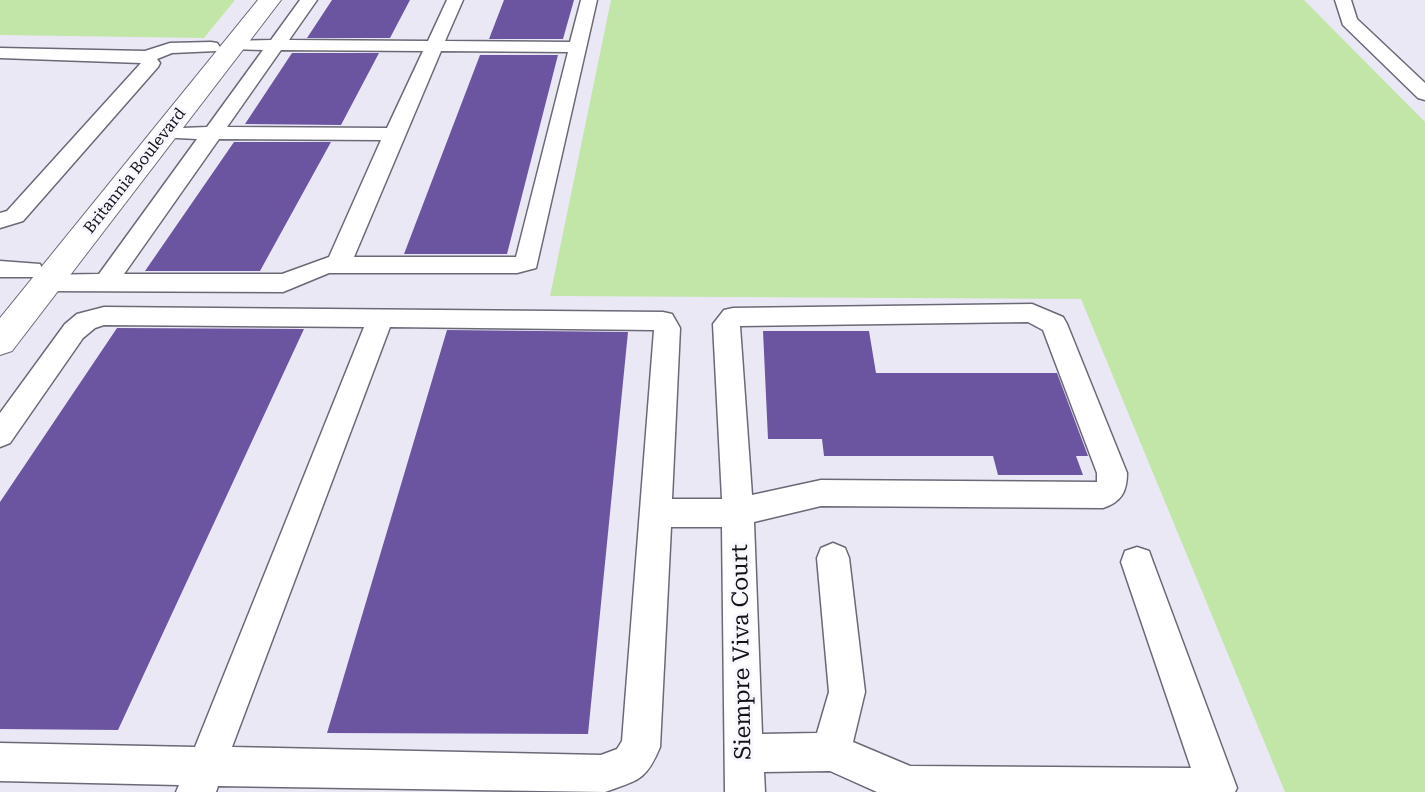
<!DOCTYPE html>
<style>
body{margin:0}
canvas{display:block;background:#ebe8f6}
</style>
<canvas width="1425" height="792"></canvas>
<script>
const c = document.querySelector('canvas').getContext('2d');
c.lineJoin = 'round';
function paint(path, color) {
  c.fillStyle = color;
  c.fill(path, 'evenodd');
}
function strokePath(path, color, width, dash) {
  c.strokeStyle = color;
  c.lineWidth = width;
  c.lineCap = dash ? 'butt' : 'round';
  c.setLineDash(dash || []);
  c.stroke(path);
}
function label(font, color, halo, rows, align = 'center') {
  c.font = font + ' "Roboto Serif",serif';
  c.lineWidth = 6;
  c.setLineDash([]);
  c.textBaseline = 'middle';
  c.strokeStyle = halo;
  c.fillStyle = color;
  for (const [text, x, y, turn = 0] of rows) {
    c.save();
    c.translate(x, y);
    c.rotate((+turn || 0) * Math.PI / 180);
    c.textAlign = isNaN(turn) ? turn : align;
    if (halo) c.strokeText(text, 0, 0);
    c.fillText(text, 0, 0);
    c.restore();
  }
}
paint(new Path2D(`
 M0,0H235L204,38L0,35Z
 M611,0H1304L1425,122V792H1285L1081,299L550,296Z`), '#c1e6a7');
paint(new Path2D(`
 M332,0H410L390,38H307Z
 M504,0H574L563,39H489Z
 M292,53H379L341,125L245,124Z
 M480,55H558L507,254H404Z
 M234,142H331L260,271H145Z
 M117,328L304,329L118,730L0,729V502Z
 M447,330L628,332L588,734L327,733Z
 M763,331H869L876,373H1057L1088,456H1076L1083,475H998L993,456H824L822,439H768Z`), '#6c55a0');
const minor = new Path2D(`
 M300,0H317L289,40L428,41L447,0H463L445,41L570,42L581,0H597L536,268L517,273H329L283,292L46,291L37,288L34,282L37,277H0V261L40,264L43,270L40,275L99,274L197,139L158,137L155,133L158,129L207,127L263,50L229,49L226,45L229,41L271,40ZM281,50L423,51L387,128L227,127ZM441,51L568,52L516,257H354ZM219,139L381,140L329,257L282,274H124Z
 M1335,0H1351L1357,19L1425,83V100L1418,98L1343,25Z
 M211,42L217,43L220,47L217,51L172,53L157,59L160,63L158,67L23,221L0,228V213L7,211L141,63L0,58V48L145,51L170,43Z
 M1032,304L1063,317L1067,324L1127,473C1127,492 1121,502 1103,508L821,506L754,522L762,734L817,733L829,692L817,558L821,548L833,543L845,548L849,558L865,692L853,742L910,766L1191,768L1121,562L1125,551L1137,547L1149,551L1153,562L1237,788L1235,792H877L830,771L764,772L765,792H725L722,527H671L660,747C646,781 638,780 605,792L218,786L216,792H176L179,785L0,781V743L195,747L364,327L104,325L95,328L83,338L10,443L0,447V413L65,324L77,314L104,307L663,312L672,314L680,328L672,499H722L713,324L724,310L733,308ZM1028,322L1043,330L1097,473V482L821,480L752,495L740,326ZM390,327L654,330L622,741L617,749L601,755L232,747Z`);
const major = new Path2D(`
 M258,0H281L12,351L0,355V318Z`);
strokePath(minor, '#6b6975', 3);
strokePath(major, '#6b6975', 2);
paint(minor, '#fff');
paint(major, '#fff');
label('16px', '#141317', '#f8f6ff', [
 ["Britannia Boulevard",135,171,-52]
]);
label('23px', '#141317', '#f8f6ff', [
 ["Siempre Viva Court",742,652,-91]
]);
</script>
